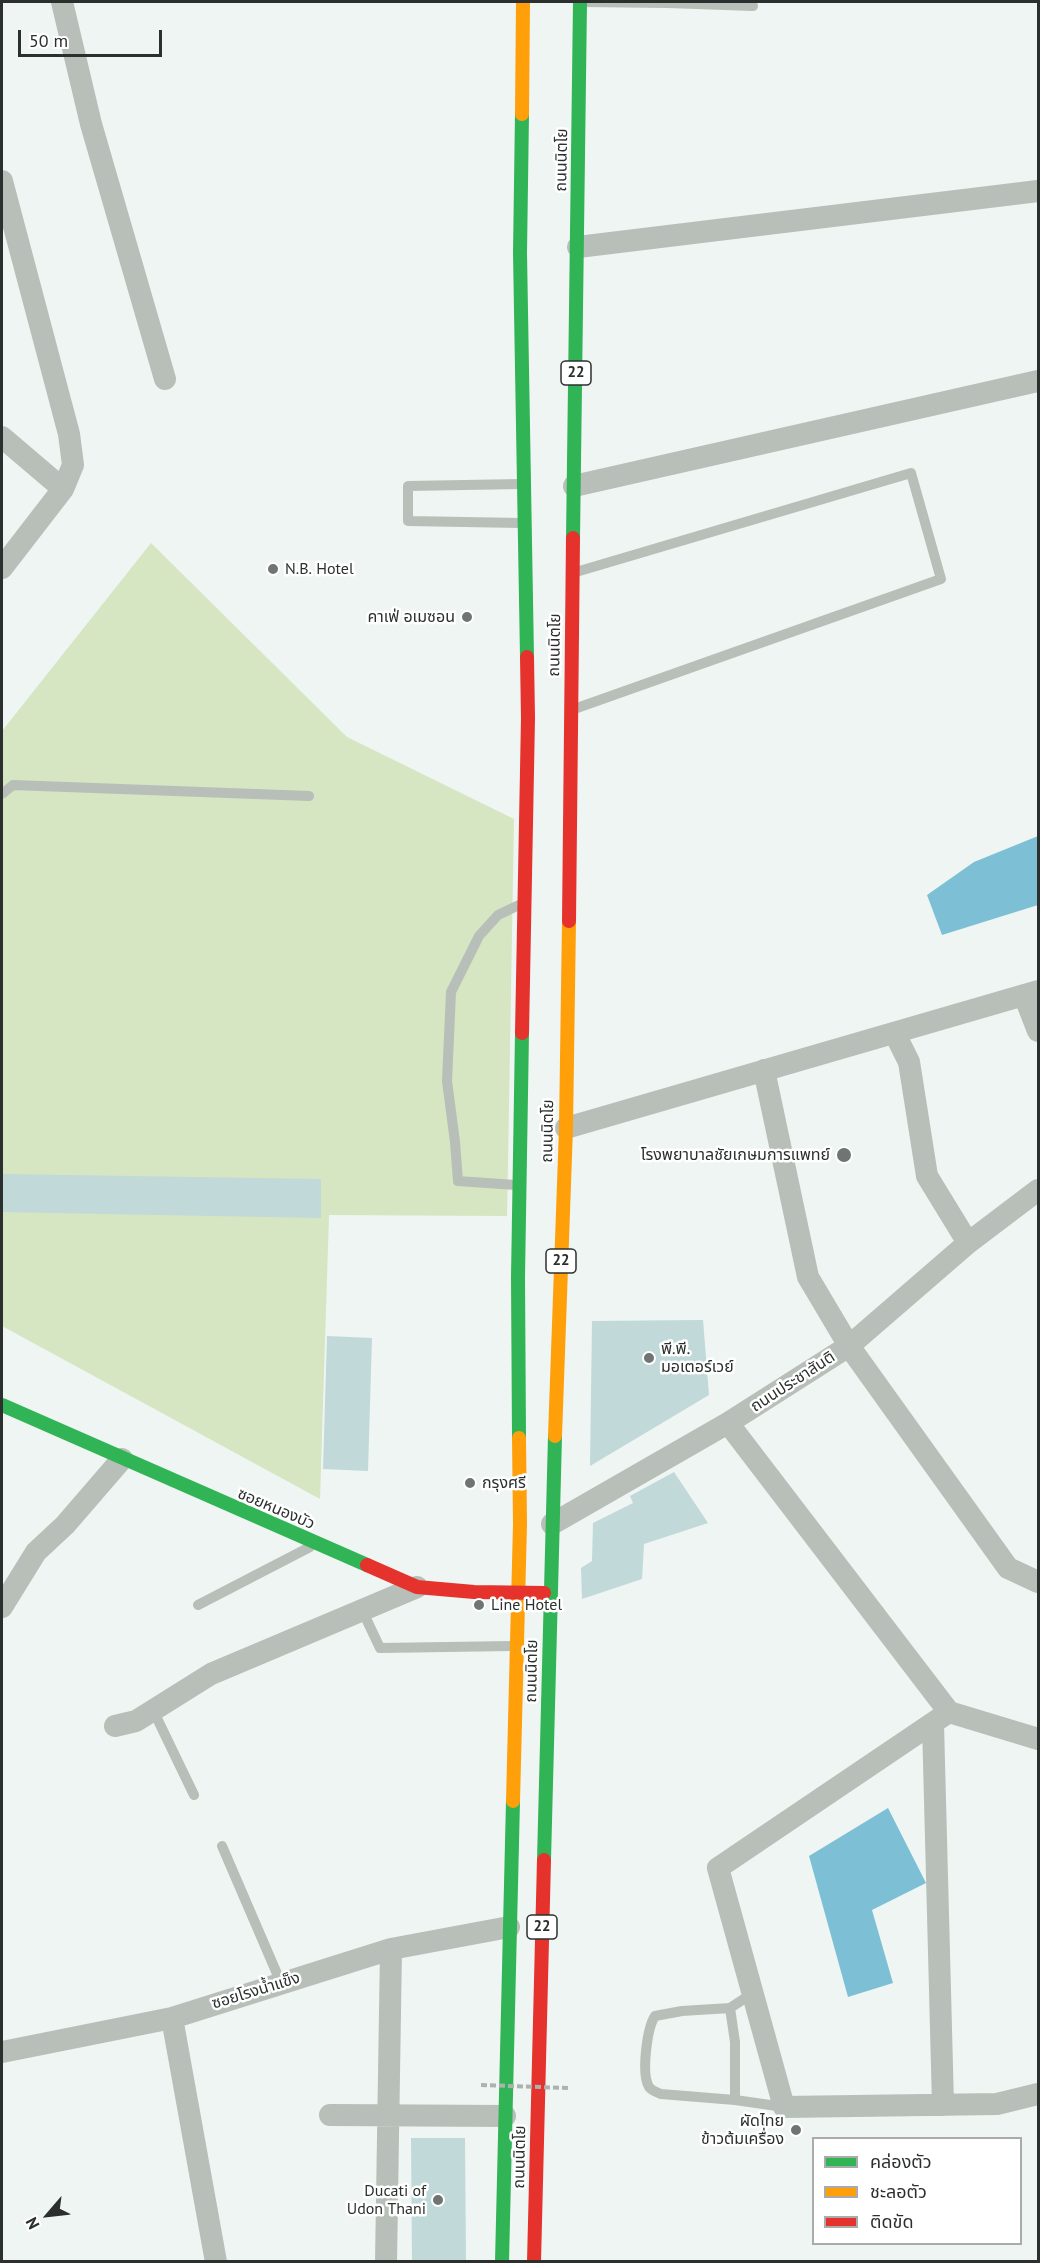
<!DOCTYPE html>
<meta charset="utf-8">
<style>
body{margin:0}
#map{position:relative;width:1040px;height:2263px;overflow:hidden;background:#eef5f3;font-family:"PT Sans","Noto Sans Thai",sans-serif}
canvas{display:block}
.frame{position:absolute;inset:0;border:3px solid #2b302e;pointer-events:none}
.legend{position:absolute;left:812px;top:2137px;width:210px;height:108px;box-sizing:border-box;background:#fff;border:2px solid #aaacab;margin:0;padding:8px 10px;list-style:none;font-size:18px;color:#2b302e}
.legend li{display:flex;align-items:center;gap:12px;height:30px}
.legend b{width:30px;border:2px solid #aaacab}
.north{position:absolute;left:18px;top:2185px;width:60px;height:60px;-webkit-text-stroke:4px #fff;paint-order:stroke;rotate:242deg;font-size:16px;font-weight:700;line-height:24px;text-align:center;color:#2b302e}
.north::after{content:'';display:block;margin:auto;width:21px;height:27px;background:#2b302e;clip-path:polygon(50% 0,100% 100%,50% 72%,0 100%)}
.scale{position:absolute;left:18px;top:30px;width:144px;height:27px;box-sizing:border-box;border:3px solid #2b302e;border-top:0;padding-left:8px;font-size:18px;line-height:21px;white-space:nowrap;color:#2b302e;-webkit-text-stroke:4px #fff;paint-order:stroke}
</style>
<div id="map">
<canvas width="1040" height="2263"></canvas>
<div class="frame"></div>
<ul class="legend">
<li><b style="height:8px;background:#30b455"></b>คล่องตัว</li>
<li><b style="height:8px;background:#ff9f0a"></b>ชะลอตัว</li>
<li><b style="height:8px;background:#e5322d"></b>ติดขัด</li>
</ul>
<div class="north">N</div>
<div class="scale">50 m</div>
</div>
<script>
const c = document.querySelector('canvas').getContext('2d');
c.lineJoin = 'round';
function paint(path, color) {
  c.fillStyle = color;
  c.fill(path, 'evenodd');
}
function strokePath(path, color, width, dash) {
  c.strokeStyle = color;
  c.lineWidth = width;
  c.lineCap = dash ? 'butt' : 'round';
  c.setLineDash(dash || []);
  c.stroke(path);
}
function label(font, color, halo, rows, align = 'center') {
  c.font = font + ' "PT Sans","Noto Sans Thai",sans-serif';
  c.lineWidth = 5;
  c.setLineDash([]);
  c.textBaseline = 'middle';
  c.strokeStyle = halo;
  c.fillStyle = color;
  for (const [text, x, y, turn = 0] of rows) {
    c.save();
    c.translate(x, y);
    c.rotate((+turn || 0) * Math.PI / 180);
    c.textAlign = isNaN(turn) ? turn : align;
    if (halo) c.strokeText(text, 0, 0);
    c.fillText(text, 0, 0);
    c.restore();
  }
}
paint(new Path2D(`
 M151,543L347,737L514,819L507,1216L329,1215L320,1499L2,1326V731Z`), '#d6e5c2');
paint(new Path2D(`
 M1038,836V905L942,935L927,895L974,862Z
 M888,1808L926,1883L872,1910L893,1983L848,1997L809,1856Z`), '#7dc0d6');
paint(new Path2D(`
 M2,1174L321,1179V1218L2,1212Z
 M703,1320L709,1395L590,1466L592,1321Z
 M327,1336L372,1338L368,1471L323,1469Z
 M674,1472L708,1523L644,1544L642,1579L582,1599L581,1568L592,1561L593,1523L633,1503L630,1496Z
 M411,2138H465L466,2262H412Z`), '#c1d9d9');
strokePath(new Path2D(`
 M584,2L668,3L753,6
 M521,484L408,486V521L521,523
 M576,572L911,473L941,579L577,708
 M2,794L13,785L309,796
 M516,1185L458,1181L455,1142L447,1081L451,992L479,936L498,915L519,905
 M198,1605L310,1547
 M362,1610L380,1648L512,1646
 M153,1710L194,1795
 M222,1846L281,1983
 M753,1993L730,2008L682,2011L655,2016C647,2028 641,2074 649,2087C652,2091 656,2092 661,2094L735,2100L784,2107
 M730,2008L735,2042V2100`), '#b7bfb8', 10);
strokePath(new Path2D(`
 M62,2L91,124L165,379
 M2,181L69,434L73,465L63,489L2,568
 M578,247L1038,191
 M2,437L63,489
 M574,486L1038,381
 M1024,995L1038,1031
 M895,1034L909,1062L927,1176L968,1243
 M764,1070L808,1277L849,1346L1008,1568L1038,1582
 M566,1128L1038,991
 M728,1423L949,1712
 M552,1524L728,1423L849,1346L968,1243L1038,1190
 M2,1607L36,1552L65,1525L122,1459
 M933,1724L943,2105
 M115,1726L136,1721L211,1674L417,1587
 M1038,1739L949,1712L718,1868L784,2107L997,2104L1038,2094
 M172,2018L216,2262
 M2,2052L172,2018L391,1949L509,1927
 M330,2115L505,2116
 M386,2262L391,1949`), '#b7bfb8', 22);
strokePath(new Path2D(`
 M522,114L520,253L527,657
 M573,538L580,2
 M2,1405L367,1565
 M519,1438L518,1277L522,1033
 M544,1860L555,1436
 M502,2262L513,1801`), '#30b455', 14);
strokePath(new Path2D(`
 M522,114L523,2
 M555,1436L566,1128L569,921
 M513,1801L520,1524L519,1438`), '#ff9f0a', 14);
strokePath(new Path2D(`
 M569,921L573,538
 M522,1033L528,718L527,657
 M367,1565L417,1587L474,1592L544,1593
 M534,2262L544,1860`), '#e5322d', 14);
strokePath(new Path2D(`
 M481,2085L568,2088`), '#acb3ae', 4, [6, 3]);
for (const [x, y, r, color] of [
 [273,569,6,"#6f7573"],
 [467,617,6,"#6f7573"],
 [844,1155,8,"#6f7573"],
 [649,1358,6,"#6f7573"],
 [470,1483,6,"#6f7573"],
 [479,1605,6,"#6f7573"],
 [796,2130,6,"#6f7573"],
 [438,2200,6,"#6f7573"]
]) {
  const dot = new Path2D();
  dot.arc(x, y, r, 0, 2 * Math.PI);
  c.fillStyle = color;
  c.fill(dot);
  strokePath(dot, '#fff', 2);
}
for (const [x, y, w] of [
 [576,373,30],
 [561,1261,30],
 [542,1927,30]
]) {
  const box = new Path2D();
  box.roundRect(x - w / 2, y - 12, w, 24, 4.5);
  c.fillStyle = '#fff';
  c.fill(box);
  strokePath(box, '#2b302e', 1.5);
}
label('bold 15px', '#2b302e', null, [
 ["22",576,373],
 ["22",561,1261],
 ["22",542,1927]
]);
label('16px', '#2b302e', '#fff', [
 ["ถนนนิตโย",562,160,-89],
 ["ถนนนิตโย",555,645,-89],
 ["ถนนนิตโย",548,1131,-89],
 ["ถนนประชาสันติ",793,1382,-33],
 ["ซอยหนองบัว",276,1509,23],
 ["ถนนนิตโย",532,1671,-89],
 ["ซอยโรงน้ำแข็ง",256,1991,-17],
 ["ถนนนิตโย",520,2157,-89]
]);
label('16px', '#2b302e', '#fff', [
 ["N.B. Hotel",285,569],
 ["คาเฟ่ อเมซอน",455,617,"right"],
 ["โรงพยาบาลชัยเกษมการแพทย์",830,1155,"right"],
 ["พี.พี.",661,1349],
 ["มอเตอร์เวย์",661,1367],
 ["กรุงศรี",482,1483],
 ["Line Hotel",491,1605],
 ["ผัดไทย",784,2121,"right"],
 ["ข้าวต้มเครื่อง",784,2139,"right"],
 ["Ducati of",426,2191,"right"],
 ["Udon Thani",426,2209,"right"]
], 'left');
</script>
